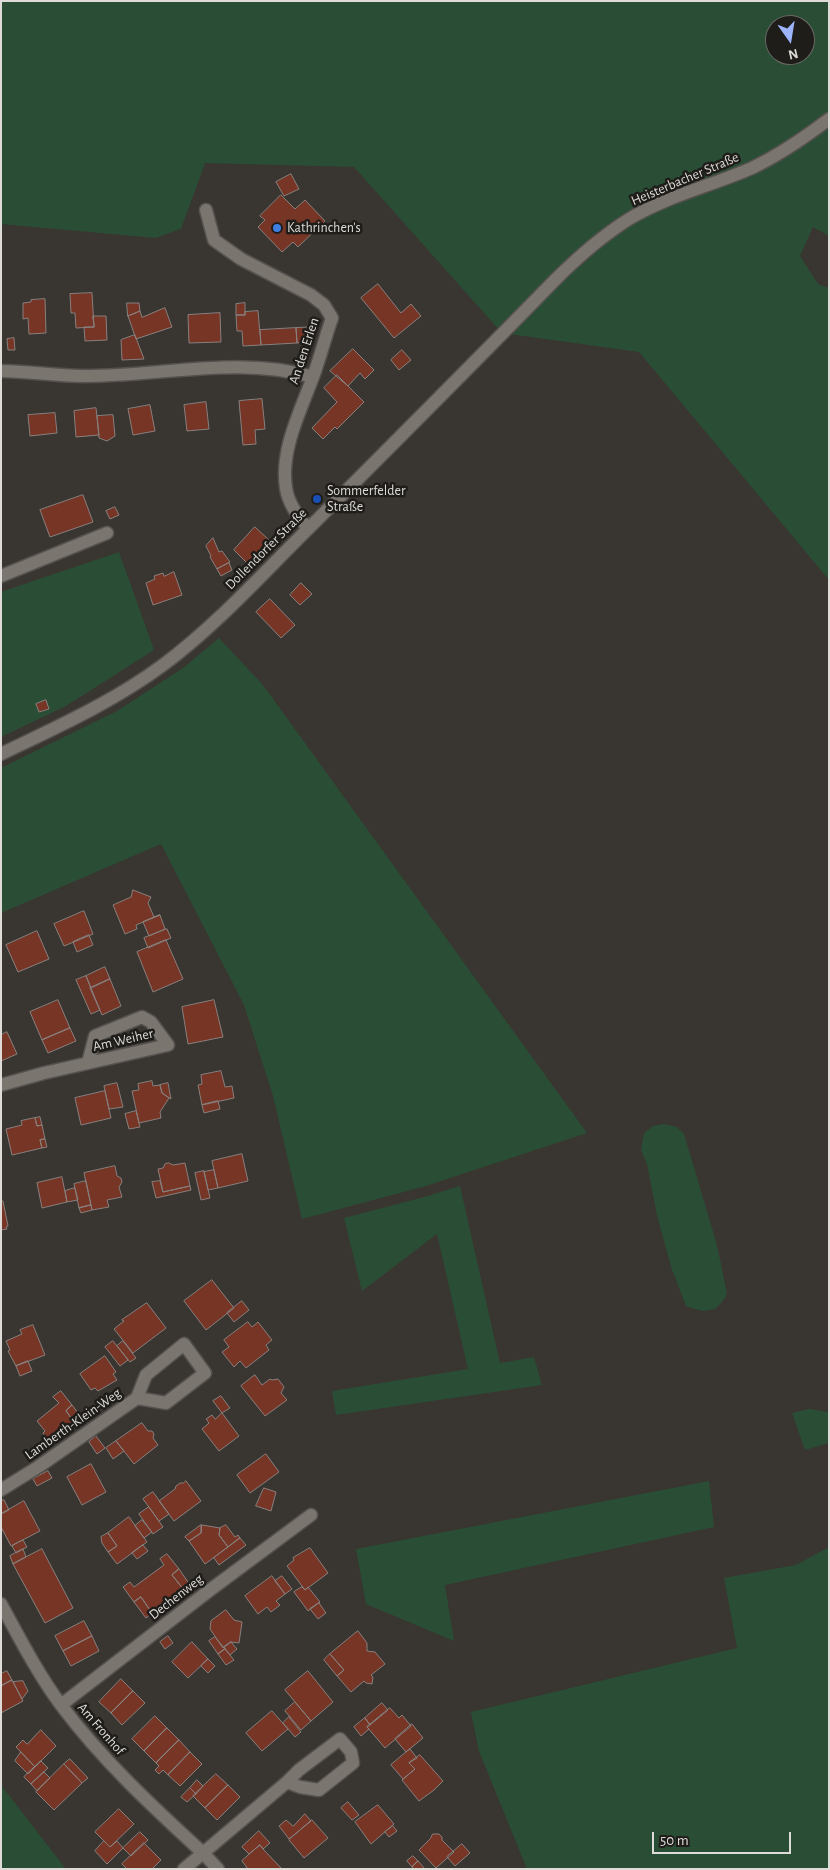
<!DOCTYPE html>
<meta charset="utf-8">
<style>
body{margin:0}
#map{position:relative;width:830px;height:1870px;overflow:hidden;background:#393530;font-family:"Alegreya Sans",sans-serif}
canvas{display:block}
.frame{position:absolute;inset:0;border:2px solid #dedbd8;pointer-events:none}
.north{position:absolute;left:765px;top:15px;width:50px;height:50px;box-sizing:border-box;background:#1f1d1a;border:1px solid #6b6966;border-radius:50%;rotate:167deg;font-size:14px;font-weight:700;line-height:20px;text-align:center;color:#dedbd8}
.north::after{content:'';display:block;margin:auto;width:18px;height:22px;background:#9db4fd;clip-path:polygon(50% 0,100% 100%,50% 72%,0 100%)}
.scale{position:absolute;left:652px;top:1832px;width:139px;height:22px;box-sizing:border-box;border:2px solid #dedbd8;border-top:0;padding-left:6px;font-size:15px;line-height:18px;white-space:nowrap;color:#dedbd8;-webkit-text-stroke:4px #1f1d1a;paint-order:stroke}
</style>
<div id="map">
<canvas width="830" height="1870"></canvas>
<div class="frame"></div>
<div class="north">N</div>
<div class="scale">50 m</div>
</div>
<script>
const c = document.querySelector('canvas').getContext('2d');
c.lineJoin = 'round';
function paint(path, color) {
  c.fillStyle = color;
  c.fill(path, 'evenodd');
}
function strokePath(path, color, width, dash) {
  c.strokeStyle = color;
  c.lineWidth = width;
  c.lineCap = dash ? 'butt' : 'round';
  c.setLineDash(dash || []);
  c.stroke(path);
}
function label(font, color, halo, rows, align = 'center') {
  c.font = font + ' "Alegreya Sans",sans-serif';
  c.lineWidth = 5;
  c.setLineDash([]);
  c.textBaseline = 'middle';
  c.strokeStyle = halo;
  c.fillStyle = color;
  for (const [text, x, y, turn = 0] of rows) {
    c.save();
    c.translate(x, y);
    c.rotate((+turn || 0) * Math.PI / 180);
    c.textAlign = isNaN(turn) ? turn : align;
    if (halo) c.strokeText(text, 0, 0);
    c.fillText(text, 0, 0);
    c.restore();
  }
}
paint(new Path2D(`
 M1,1H829V236L813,227L800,256L818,284L829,288V580L639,352L502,333L354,167L205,163L181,229L156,238L1,224ZM775,25H805V55H775Z
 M119,552L154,650L66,706L1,737V592Z
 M219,638L263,685L587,1133L426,1186L302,1219L273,1096L244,1005L161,844L1,913V768L117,711L183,668Z
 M664,1124L677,1127L684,1134L717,1245L727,1294L723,1301L715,1309L702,1311L686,1306L671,1267L657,1215L647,1164L641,1150L644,1133L653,1126Z
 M460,1186L500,1363L534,1357L542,1385L336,1415L332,1391L468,1369L437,1234L362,1291L344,1218L428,1196Z
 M809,1409L829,1412V1443L805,1450L792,1413Z
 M709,1481L714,1527L445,1585L454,1641L366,1604L356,1549Z
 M829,1547V1869H527L479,1751L471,1712L737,1648L724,1578L796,1565Z
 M1,1785L66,1869H1Z`), '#2a4e35');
const building = new Path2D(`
 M291,174L299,189L284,196L276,182Z
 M281,195L295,209L305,200L325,221L298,247L293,242L282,252L258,227L265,220L260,216Z
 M378,284L401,313L411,304L421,316L394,338L361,298Z
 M92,293L94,327L76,328L75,313H71L70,294Z
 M45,299L46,333L29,334L28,318L23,319V303L31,302V300Z
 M127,303H139L140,311L128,316Z
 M245,303V315H236V304Z
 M165,308L172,327L136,339L128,316L140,311L142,317Z
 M258,311L261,345L243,346L242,331H237L236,315H245V312Z
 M220,313L221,342L189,343L188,315Z
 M93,316H106L107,340L85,341L84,327H94Z
 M316,327L311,342L297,343L296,328Z
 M296,328L297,343L261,345L260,330Z
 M135,335L144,359L122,360L121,340Z
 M14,338L15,350H8L7,339Z
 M353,349L374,370L365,379L360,373L348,386L330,371Z
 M402,350L411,360L399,370L391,360Z
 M337,375L364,402L337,429L335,427L323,439L312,428L337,402L324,388Z
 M262,399L265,429L255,430L256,444L243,445L239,401Z
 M206,402L209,429L187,431L184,405Z
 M150,405L155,431L133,435L128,409Z
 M96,408L99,435L76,437L74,411Z
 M55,413L57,433L30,436L28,415Z
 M113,415L115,436L107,441L99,438L97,416Z
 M83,495L93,522L50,537L40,510Z
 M115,507L119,515L110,519L106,511Z
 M255,527L270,541L248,564L234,550Z
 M213,538L219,552L222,551L230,562L217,569L210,557L211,556L206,546Z
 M229,563L232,570L221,576L217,569Z
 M174,572L182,595L153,605L146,583L155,579L154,576L163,573L164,576Z
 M301,583L312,594L300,605L290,595Z
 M270,599L295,625L281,638L256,612Z
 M46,700L49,709L39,712L36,704Z
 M133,890L151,897L148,903L154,917L160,915L136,925L137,929L125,934L113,905L131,897Z
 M84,911L93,934L64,946L54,924Z
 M160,915L165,929L149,936L143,922Z
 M167,929L171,938L148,948L144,938Z
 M37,931L49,959L18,972L6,945Z
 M89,935L93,945L77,952L73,942Z
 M166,940L183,979L153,992L137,952Z
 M105,967L110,979L91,988L86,976Z
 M86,976L100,1010L91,1014L76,980Z
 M110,979L121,1006L102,1015L90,988Z
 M58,1000L70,1028L42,1040L30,1012Z
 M214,1000L223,1037L188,1044L182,1007Z
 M70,1028L76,1041L48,1053L42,1040Z
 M7,1032L17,1054L1,1061V1035Z
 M221,1071L225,1087L232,1086L234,1098L202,1105L198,1085L202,1084L201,1075Z
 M152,1081L153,1086L160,1085L162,1093L169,1098L160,1112L161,1118L139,1123L132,1091L139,1090L138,1084Z
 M117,1083L123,1107L109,1109L104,1086Z
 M168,1083L171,1099L162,1093L160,1085Z
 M105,1091L111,1118L81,1125L75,1098Z
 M218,1101L220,1109L204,1113L202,1105Z
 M136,1111L140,1127L129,1129L125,1114Z
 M40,1117L42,1125L37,1126L35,1118Z
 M35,1118L37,1126L42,1125L45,1139L40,1140L42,1148L12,1155L6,1129L22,1125L21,1121Z
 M45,1139L47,1147L42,1148L40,1140Z
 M242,1154L248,1181L218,1188L212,1161Z
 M169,1163L173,1165L185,1163L190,1186L163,1192L158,1169L163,1168L165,1164Z
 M115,1166L117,1176L121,1178L122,1182L119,1187L122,1197L107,1200L109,1207L92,1210L84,1173Z
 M214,1170L218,1188L208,1190L204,1172Z
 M204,1171L210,1198L201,1200L195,1173Z
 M62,1177L67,1202L42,1208L37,1183Z
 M86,1181L91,1205L79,1208L74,1184Z
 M160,1181L163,1192L190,1186L191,1190L156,1198L152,1182Z
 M75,1188L78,1200L67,1202L65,1191Z
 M1,1201H3L8,1226L6,1227L7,1229L1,1230Z
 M91,1205L92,1210L81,1213L79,1208Z
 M212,1280L234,1308L206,1330L184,1301Z
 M242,1301L249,1310L234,1322L227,1313Z
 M147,1303L166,1328L133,1353L114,1329L124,1321L122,1320Z
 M248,1322L252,1327L258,1322L272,1340L266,1345L269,1350L246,1368L240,1361L234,1367L222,1352L229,1347L224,1340Z
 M33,1325L45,1355L16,1366L8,1351L10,1350L6,1341L22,1334L20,1330Z
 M113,1341L128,1360L120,1366L105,1347Z
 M123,1341L136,1358L130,1362L117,1346Z
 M105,1356L116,1372L113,1374L117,1380L98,1391L95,1388L91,1390L80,1374Z
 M28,1361L32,1371L20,1376L16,1366Z
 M255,1375L262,1385L270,1379L272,1380L278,1379L284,1387L281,1393L287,1400L265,1416L241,1386Z
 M61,1391L72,1405L66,1411L75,1423L50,1443L43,1433L45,1431L37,1421L59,1403L53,1397Z
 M221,1396L230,1408L222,1413L213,1401Z
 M72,1405L82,1418L75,1423L66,1411Z
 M222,1413L239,1436L219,1451L202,1429L209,1423L206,1419L212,1415L215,1419Z
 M142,1423L148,1431H152L154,1434L153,1438L158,1445L134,1464L116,1441Z
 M96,1436L105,1448L97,1454L89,1442Z
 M116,1441L124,1451L113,1459L106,1448Z
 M266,1454L279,1472L250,1493L237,1475Z
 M91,1464L106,1492L82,1505L67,1477Z
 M48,1471L52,1478L37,1486L33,1479Z
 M186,1481L201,1501L174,1521L159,1501L175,1489L176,1486L180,1483H183Z
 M264,1488L276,1492L271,1511L256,1506Z
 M153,1492L169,1514L159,1521L143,1499Z
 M4,1500L9,1510L1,1514V1501Z
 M24,1501L40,1531L11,1546L1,1527V1514Z
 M149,1507L163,1527L153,1534L139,1514Z
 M129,1517L147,1542L117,1564L108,1552L117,1546L108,1533Z
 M142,1520L152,1532L144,1538L135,1526Z
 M201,1525V1533L189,1541L185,1537Z
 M202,1525L220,1528L219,1535L228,1547L205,1564L189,1541L201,1533Z
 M226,1525L235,1537L238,1535L240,1538L228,1547L219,1535L220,1528Z
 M108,1533L117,1546L108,1552L102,1543L101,1537Z
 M240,1538L246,1545L219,1565L214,1558Z
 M23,1540L27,1547L16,1553L12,1546Z
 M143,1545L148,1551L137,1559L132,1553Z
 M310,1548L328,1573L305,1590L287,1566L294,1560L293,1558Z
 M23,1549L26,1557L13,1564L10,1556Z
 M42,1549L73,1608L45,1623L13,1564Z
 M167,1554L179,1569L172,1575L184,1590L152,1613L141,1597L134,1602L123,1587L130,1582L134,1587L164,1565L160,1559Z
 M179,1569L190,1585L184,1590L172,1575Z
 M272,1576L285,1594L276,1601L280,1605L271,1612L267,1607L258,1614L245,1596Z
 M282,1576L292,1589L285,1594L275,1581Z
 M302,1587L305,1590L308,1587L320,1602L308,1611L294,1592Z
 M141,1597L152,1613L146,1618L134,1602Z
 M319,1603L326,1613L318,1619L310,1609Z
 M226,1610L234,1620L242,1622L239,1643L231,1642L223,1648L210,1629L211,1621Z
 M84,1621L92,1636L63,1651L55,1636Z
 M358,1631L367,1643V1651L375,1652L385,1664L371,1675L373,1677L372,1684L366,1683L364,1681L351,1692L337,1676L344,1670L330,1654Z
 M92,1636L99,1651L71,1666L63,1651Z
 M168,1636L173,1643L165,1649L160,1642Z
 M215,1637L225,1649L218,1654L209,1641Z
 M192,1642L208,1659L188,1678L172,1662Z
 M231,1642L237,1649L230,1655L224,1647Z
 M225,1649L234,1660L226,1665L218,1654Z
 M330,1654L344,1670L337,1676L324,1660Z
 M208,1659L215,1666L208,1673L201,1666Z
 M7,1671L12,1680L1,1686V1674Z
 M308,1671L333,1702L311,1721L285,1690Z
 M121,1679L133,1691L111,1713L99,1702Z
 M12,1680L23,1701L1,1713V1686Z
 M23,1681L28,1691L22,1699L13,1682Z
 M133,1691L145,1703L122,1725L111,1713Z
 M295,1702L311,1721L301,1730L285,1711Z
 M382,1703L388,1710L370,1725L365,1718Z
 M390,1708L399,1718L402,1715L411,1726L385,1748L367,1727Z
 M272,1711L288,1729L262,1751L246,1733Z
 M155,1716L167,1728L144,1751L132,1739Z
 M289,1717L301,1732L295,1737L283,1723Z
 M365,1718L370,1725L367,1727L369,1729L361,1736L354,1727Z
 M412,1724L423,1738L406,1752L395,1739Z
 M167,1728L179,1740L156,1763L144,1751Z
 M41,1730L56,1746L35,1767L16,1747L23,1740L27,1744Z
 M179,1740L190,1752L168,1775L163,1770L159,1774L155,1770L159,1766L156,1763Z
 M410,1749L417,1758L409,1763L415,1769L403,1779L391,1765Z
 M21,1752L35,1767L28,1774L15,1761Z
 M190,1752L202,1764L180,1786L168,1775Z
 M420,1755L443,1781L434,1790L419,1801L402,1780L415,1769L409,1763Z
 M70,1759L88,1778L82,1783L64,1764Z
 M41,1761L48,1768L31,1784L24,1777Z
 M64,1764L82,1783L54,1810L36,1792Z
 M44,1772L50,1778L37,1791L31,1784Z
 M216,1774L228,1785L205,1808L193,1796Z
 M197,1780L203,1786L196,1794L190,1788Z
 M228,1785L240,1797L217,1820L205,1808Z
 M190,1788L196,1794L187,1802L181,1797Z
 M348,1802L359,1815L352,1820L341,1808Z
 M378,1805L394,1824L371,1844L355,1822Z
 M119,1809L134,1824L110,1847L95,1832Z
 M305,1814L311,1821L289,1839L279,1826L286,1820L293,1826Z
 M312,1820L328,1838L304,1858L289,1840Z
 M393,1826L397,1831L389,1837L385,1832Z
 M259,1831L270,1843L263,1849L260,1845L249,1854L242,1847Z
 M140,1832L148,1840L131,1856L123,1848Z
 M433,1834H439L442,1837V1840L454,1852L436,1868L419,1850L430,1839Z
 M104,1841L110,1847L117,1841L123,1848L107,1864L95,1851Z
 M144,1843L161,1860L152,1869H127L122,1864Z
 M462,1844L470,1853L455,1866L447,1857Z
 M260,1845L263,1849L282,1869H248L242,1861Z
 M413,1856L418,1861L412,1867L407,1861Z
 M418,1861L425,1869H414L412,1867Z`);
paint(building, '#773526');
strokePath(building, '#88807e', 1);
const street = new Path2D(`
 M206,210L214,240L241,259L311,295L324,305L332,318C325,338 320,358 313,377C300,412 280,451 286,488C288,503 299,518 308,528
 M1,371C28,371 55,376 81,376C158,377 238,355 313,377
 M1,576L107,533
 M1,1085L44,1073L168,1045L151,1022L142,1017L95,1036L88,1063
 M1,1490L38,1467L137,1398L146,1375L184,1344L205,1373L166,1403L137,1398
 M1,1604C20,1639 38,1674 61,1705C102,1760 153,1807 203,1853L287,1782L299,1770L340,1739L351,1752L353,1763L319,1790L300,1787L287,1782
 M61,1705L210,1590L311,1515
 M184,1869L203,1853L218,1869`);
const secondary = new Path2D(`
 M1,754C57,727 113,702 163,665C217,625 263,573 311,526C393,444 475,362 555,280C578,257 602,236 629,219C667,196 711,186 752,168C779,155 804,138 829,119`);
strokePath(street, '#55514e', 15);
strokePath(secondary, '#55514e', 15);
strokePath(street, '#7a756f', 12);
strokePath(secondary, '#7a756f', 12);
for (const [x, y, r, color] of [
 [277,228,5,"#3f7fe0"],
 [317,499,5,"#1a4fb4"]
]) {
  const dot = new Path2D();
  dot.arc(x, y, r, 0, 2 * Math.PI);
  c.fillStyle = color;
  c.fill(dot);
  strokePath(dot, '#1f1d1a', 2);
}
label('14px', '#dedbd8', '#1f1d1a', [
 ["Heisterbacher Straße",685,179,-23],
 ["An den Erlen",304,351,-72],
 ["Dollendorfer Straße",266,549,-45],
 ["Am Weiher",123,1040,-13],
 ["Lamberth-Klein-Weg",73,1424,-35],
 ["Dechenweg",176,1597,-38],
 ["Am Fronhof",101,1729,49]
]);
label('14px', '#dedbd8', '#1f1d1a', [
 ["Kathrinchen's",287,228],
 ["Sommerfelder",327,491],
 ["Straße",327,507]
], 'left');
</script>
